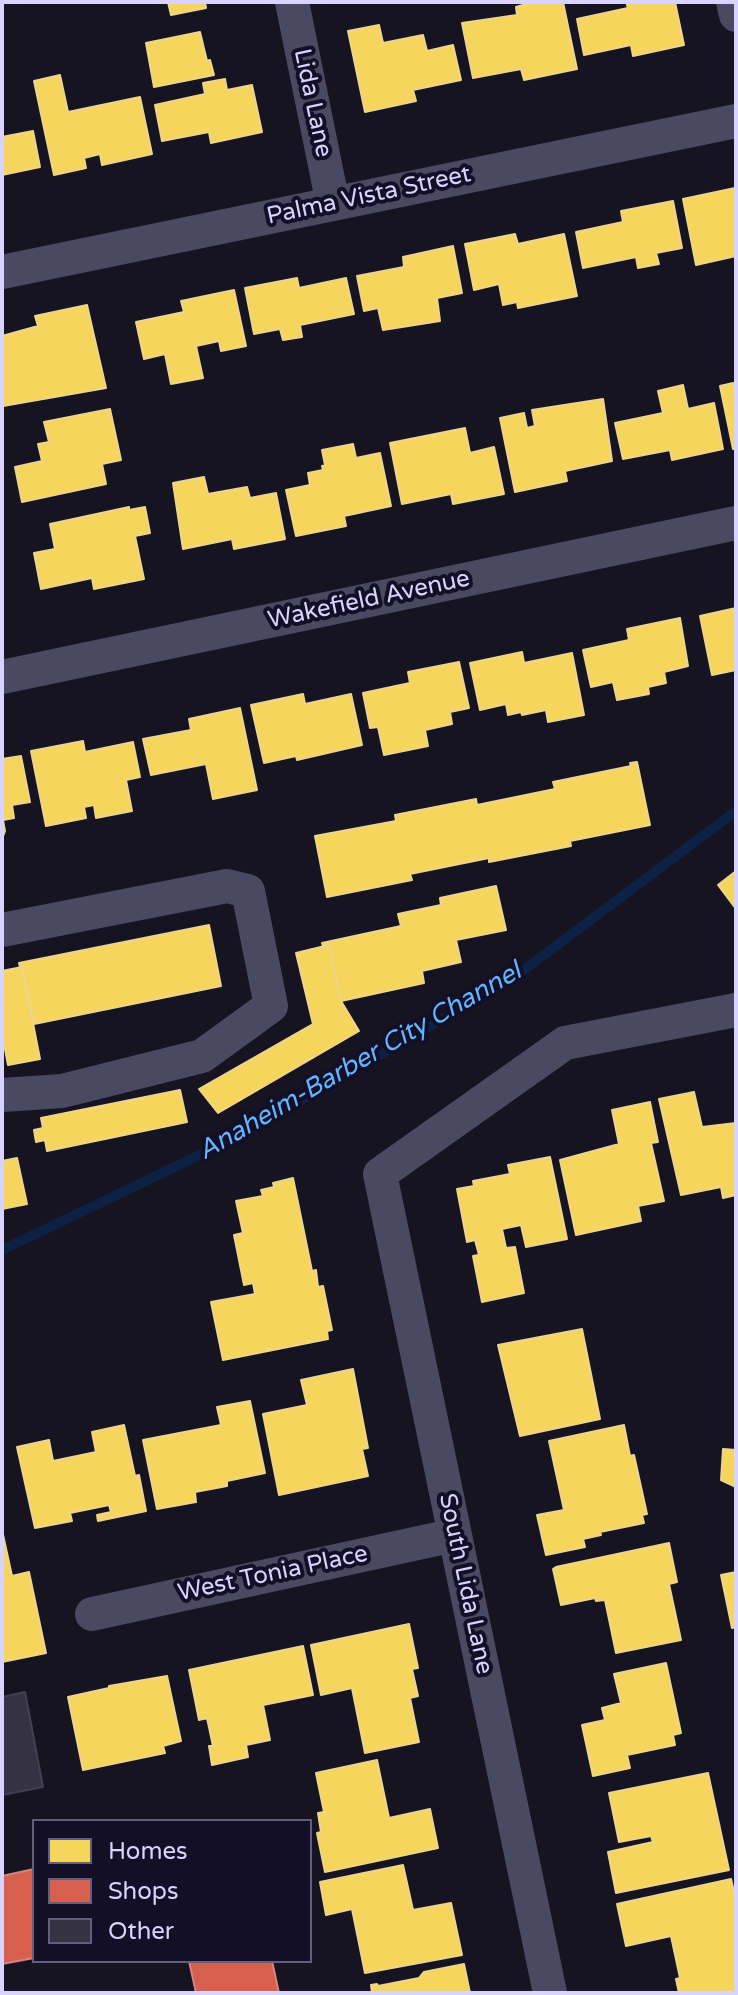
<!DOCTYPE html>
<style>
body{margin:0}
#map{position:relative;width:738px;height:1995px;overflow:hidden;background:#161421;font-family:"Varela Round",sans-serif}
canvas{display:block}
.frame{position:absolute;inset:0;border:4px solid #d9d4ff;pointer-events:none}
.legend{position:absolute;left:32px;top:1819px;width:280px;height:144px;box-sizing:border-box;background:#130f26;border:2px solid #625e7d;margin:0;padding:10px 14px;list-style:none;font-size:24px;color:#d9d4ff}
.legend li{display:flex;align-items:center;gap:16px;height:40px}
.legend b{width:40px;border:2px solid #625e7d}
</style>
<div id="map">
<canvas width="738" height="1995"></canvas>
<div class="frame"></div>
<ul class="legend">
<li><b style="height:22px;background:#f6d55c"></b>Homes</li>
<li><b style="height:22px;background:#d6604d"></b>Shops</li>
<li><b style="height:22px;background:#343243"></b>Other</li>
</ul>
</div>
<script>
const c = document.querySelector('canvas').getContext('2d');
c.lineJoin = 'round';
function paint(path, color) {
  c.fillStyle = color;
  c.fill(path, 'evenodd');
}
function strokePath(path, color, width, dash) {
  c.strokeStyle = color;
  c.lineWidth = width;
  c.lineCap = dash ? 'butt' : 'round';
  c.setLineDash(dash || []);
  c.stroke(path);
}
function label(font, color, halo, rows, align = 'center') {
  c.font = font + ' "Varela Round",sans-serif';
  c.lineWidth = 8;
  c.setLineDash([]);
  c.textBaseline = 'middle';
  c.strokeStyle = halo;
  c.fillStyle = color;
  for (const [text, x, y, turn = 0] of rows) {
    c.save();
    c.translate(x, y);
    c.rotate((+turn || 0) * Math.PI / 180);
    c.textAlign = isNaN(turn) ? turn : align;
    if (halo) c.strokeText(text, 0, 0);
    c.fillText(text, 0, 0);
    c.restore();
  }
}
const homes = new Path2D(`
 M168,2H205L206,8L171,15Z
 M533,2H563L577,69L524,80L521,69L473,78L462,23L517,15L516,7Z
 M626,2H675L684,45L633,56L631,45L584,55L577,19L628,8Z
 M379,25L383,43L423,35L427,51L453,45L461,80L413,90L416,101L365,112L348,31Z
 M200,32L207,61L210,60L214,75L154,87L146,43Z
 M60,75L68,112L140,97L152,154L102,165L100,154L84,158L86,168L54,175L34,81Z
 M225,79L227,90L252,85L262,132L211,143L209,132L162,141L155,105L205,94L203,83Z
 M33,131L40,167L2,175V137Z
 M735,188L736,256L696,265L683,199Z
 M673,201L682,248L656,253L659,264L638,268L636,257L583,268L576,232L623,222L621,211Z
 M515,234L518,244L564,234L577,296L518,308L517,302L503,305L499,284L474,290L465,244Z
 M453,246L462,293L437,298L440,321L383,330L378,308L364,311L357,276L404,267L403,257Z
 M297,278L299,288L346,278L354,314L300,325L302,337L283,340L280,329L254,334L245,288Z
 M234,290L246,346L221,351L219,341L196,346L203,378L171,384L165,354L144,359L136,322L184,312L181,301Z
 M87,305L106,388L3,406L2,336L38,326L35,316Z
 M733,383L736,397V448L733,449L720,386Z
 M683,385L688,409L714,403L723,449L672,460L670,450L623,459L615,423L663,413L658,391Z
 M603,399L612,461L565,471L567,481L515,492L500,418L524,413L527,428L535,426L532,410Z
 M110,409L121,460L102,464L106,484L22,502L15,467L42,461L38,444L49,442L44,422Z
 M465,428L470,453L494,447L504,494L453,504L451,494L402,504L390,443Z
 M353,444L356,458L380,453L391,506L344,516L346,526L296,536L286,490L310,485L308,473L323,470L322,466L325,465L322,450Z
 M204,477L208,494L247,487L250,498L276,493L285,539L234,549L232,539L183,549L173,483Z
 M129,507V510L145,507L150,533L135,536L144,579L94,589L92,578L41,589L34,553L55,549L50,524Z
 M736,608V670L712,675L700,616Z
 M680,618L688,666L664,672L666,683L648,687L649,694L617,700L613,682L591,687L583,650L629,640L627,629Z
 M522,652L524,663L572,653L584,715L548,722L546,710L522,715L521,712L508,715L506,704L480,710L470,663Z
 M459,662L469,708L450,712L452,724L425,730L428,746L384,755L378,727L370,728L363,693L410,683L408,672Z
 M303,694L305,704L351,694L362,745L297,760L296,756L264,763L251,705Z
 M240,708L257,790L213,799L206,764L151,775L143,739L191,730L189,719Z
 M83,741L85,752L133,742L140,777L126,780L132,811L96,818L94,805L84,807L86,818L46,826L31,751Z
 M21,756L30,802L12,805L14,818L3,820L5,831L2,839V759Z
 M637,762L650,825L570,841L571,846L489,862V858L410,874L412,880L327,897L315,836L396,821L395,815L476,799L477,805L555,789L553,782L631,766L630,763Z
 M736,871V909L718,885Z
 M496,886L506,930L456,940L461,962L422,971L424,983L341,1001L329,945L323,947L322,943L401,926L398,914L441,905L440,898Z
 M209,925L221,986L34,1024L22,967H20L19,963Z
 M329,945L341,1001L359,1031L218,1113L199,1089L313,1024L296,953Z
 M22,967L40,1059L8,1065L2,1033V971Z
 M180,1090L187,1122L47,1151L45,1140L36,1142L34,1130L43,1128L41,1118Z
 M694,1092L702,1127L736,1123V1195L723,1198L721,1187L681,1195L659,1099Z
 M650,1102L658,1142L651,1143L664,1201L638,1206L641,1221L576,1235L560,1160L619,1144L612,1110Z
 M550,1157L567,1239L526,1247L521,1225L502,1229L506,1248L515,1247L524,1293L482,1302L473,1256L479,1255L475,1240L467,1242L457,1189L474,1186L473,1181L510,1174L508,1165Z
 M17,1158L27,1204L2,1209V1161Z
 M293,1178L312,1271L316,1270L318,1287L323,1286L332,1330L327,1331L328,1339L223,1360L211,1302L255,1294L253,1283L244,1285L234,1235L243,1233L236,1201L263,1196L261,1190L274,1187L273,1183Z
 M582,1329L600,1419L520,1436L498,1345Z
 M353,1369L368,1448L362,1449L368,1476L279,1495L263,1414L307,1405L301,1380Z
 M250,1401L265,1473L227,1481V1486L195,1492L196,1502L157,1509L143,1440L221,1425L217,1407Z
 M124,1425L135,1476L139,1475L146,1511L98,1521L97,1515L111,1512L109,1505L70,1513L72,1521L35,1528L17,1447L49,1440L53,1461L96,1452L92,1432Z
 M624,1425L630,1456L634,1455L647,1514L642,1515L644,1523L600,1532L601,1535L583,1539L585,1547L546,1555L537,1515L564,1510L549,1441Z
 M723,1449L736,1450V1487L721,1480Z
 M2,1530L12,1576L29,1572L46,1653L2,1662Z
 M669,1543L677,1582L669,1584L681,1640L616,1653L605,1600L596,1601L595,1598L561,1605L553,1569L556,1567Z
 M736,1572V1627L732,1628L721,1575Z
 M409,1624L418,1668L412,1669L418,1696L410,1698L419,1742L365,1753L352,1688L321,1695L311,1645Z
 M303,1646L313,1695L263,1705L270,1740L246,1745L248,1757L212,1765L209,1746H213L207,1718L199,1720L189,1670Z
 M666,1663L681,1733L673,1735L675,1745L627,1755L630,1768L593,1776L582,1725L605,1720L602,1708L621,1703L614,1674Z
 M167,1676L181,1741L163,1746L165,1753L83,1770L68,1697L109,1688V1686Z
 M377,1760L389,1818L430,1809L438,1848L325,1872L317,1833L321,1832L318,1813L324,1812L316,1773Z
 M708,1773L729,1870L616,1893L608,1852L653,1842L651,1836L619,1842L609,1793Z
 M403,1865L413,1910L451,1903L462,1955L365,1973L352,1909L326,1915L320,1882Z
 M731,1879L736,1901V1993H679L676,1979L680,1978L671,1936L626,1946L617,1904Z
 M464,1964L470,1993H372L371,1985L377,1984L378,1986L419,1978L424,1972Z`);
paint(homes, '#f6d55c');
strokePath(homes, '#edd58d', 2);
const shops = new Path2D(`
 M34,1869V1958L2,1964V1876Z
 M189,1961H272L279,1993H196Z`);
paint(shops, '#d6604d');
strokePath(shops, '#d78382', 2);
strokePath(new Path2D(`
 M2,1250L237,1137L509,981L736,811`), '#0d2144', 10);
const building = new Path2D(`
 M25,1692L43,1787L2,1795V1697Z`);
paint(building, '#343243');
strokePath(building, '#433f54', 2);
strokePath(new Path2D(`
 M292,2L333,204
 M733,2L736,15
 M2,272L736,121
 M2,677L736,523
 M2,930L227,886L248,891L271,1006L202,1056L62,1091L2,1095
 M92,1614L455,1535
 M550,1993L380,1174L565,1043L736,1010`), '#4a4962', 34);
label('24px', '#d9d4ff', '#130f26', [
 ["Lida Lane",312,103,78],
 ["Palma Vista Street",369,196,-12],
 ["Wakefield Avenue",369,600,-12],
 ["West Tonia Place",273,1574,-12],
 ["South Lida Lane",465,1584,78]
]);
label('italic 26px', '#62b6ff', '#130f26', [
 ["Anaheim-Barber City Channel",360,1062,-30]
]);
</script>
